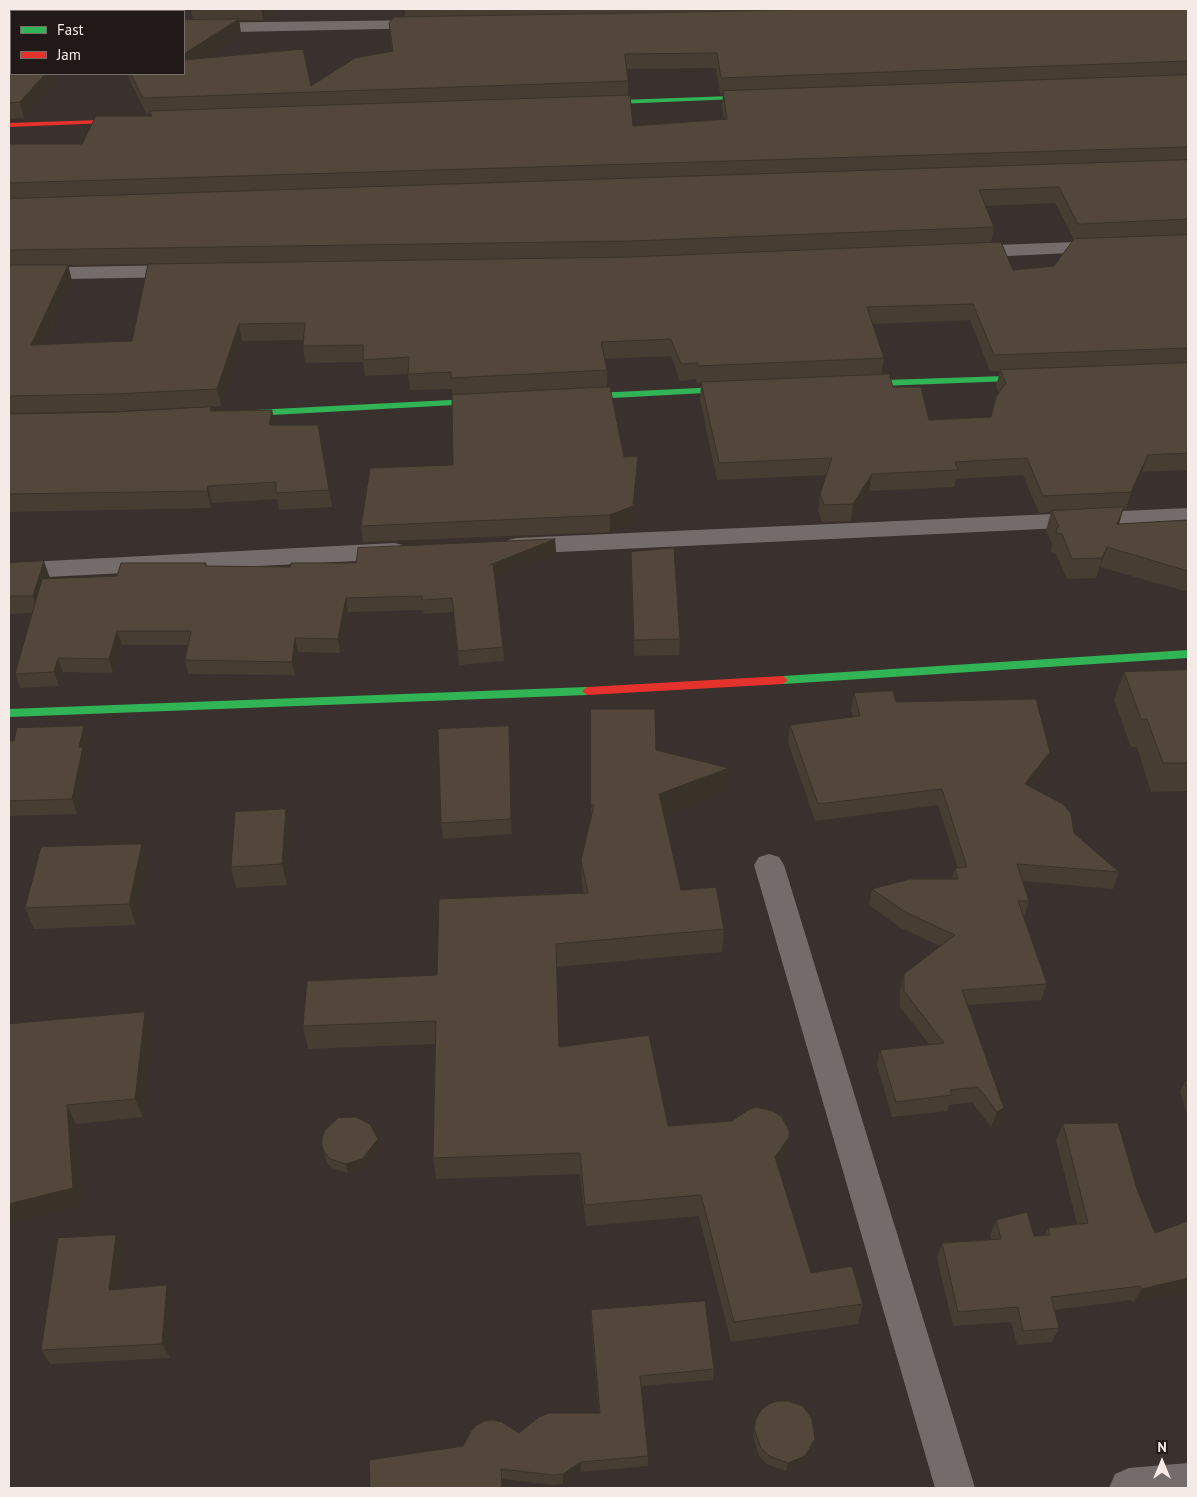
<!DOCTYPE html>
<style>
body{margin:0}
#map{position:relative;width:1197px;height:1497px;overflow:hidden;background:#3a312e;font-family:"PT Sans",sans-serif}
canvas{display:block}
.frame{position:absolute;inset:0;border:10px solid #f5eae6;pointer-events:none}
.legend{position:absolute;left:10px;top:10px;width:175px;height:65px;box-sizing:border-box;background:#201917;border:1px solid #756d6a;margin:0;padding:6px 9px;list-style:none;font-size:15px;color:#f5eae6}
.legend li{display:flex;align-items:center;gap:10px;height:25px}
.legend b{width:25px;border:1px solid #756d6a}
.north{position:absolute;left:1137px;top:1437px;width:50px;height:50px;-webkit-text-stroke:4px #201917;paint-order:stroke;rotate:0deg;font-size:14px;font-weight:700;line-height:20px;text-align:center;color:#f5eae6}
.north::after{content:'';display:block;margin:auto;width:18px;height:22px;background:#f5eae6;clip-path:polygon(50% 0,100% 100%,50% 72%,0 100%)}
</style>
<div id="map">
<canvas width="1197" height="1497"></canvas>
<div class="frame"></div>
<ul class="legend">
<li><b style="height:6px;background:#30b455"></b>Fast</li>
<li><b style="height:6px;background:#e5322d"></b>Jam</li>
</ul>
<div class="north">N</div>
</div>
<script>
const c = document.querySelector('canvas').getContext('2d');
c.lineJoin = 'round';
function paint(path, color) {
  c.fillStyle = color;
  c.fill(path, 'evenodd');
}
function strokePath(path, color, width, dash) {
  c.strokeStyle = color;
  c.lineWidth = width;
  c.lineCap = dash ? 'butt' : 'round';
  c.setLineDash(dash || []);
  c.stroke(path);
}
paint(new Path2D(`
 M427,20L433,22L435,25L433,28L184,33V23Z
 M9,26H11V36H9Z
 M1104,241L1111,243L1114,247L1111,251L967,258L960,256L957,252L960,248L967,246Z
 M182,265L189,267L192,271L189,275L182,277L9,280V268Z
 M1188,508V522L517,554L508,552L505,546L508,540L517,538Z
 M394,543L403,545L406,551L403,557L394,559L9,579V563Z
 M769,854L779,857L784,865L975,1488H935L754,865L759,857Z
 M1188,1463V1488H1109L1115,1474L1129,1468Z`), '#736c6a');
paint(new Path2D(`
 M759,95L761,96V98L592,105L589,103L592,101Z
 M1036,375L1039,376V380L854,387L850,384L854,381Z
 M739,386L742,387V391L575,400L571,397L575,394Z
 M489,398L492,399V403L235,417L230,414L235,411Z
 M1188,650V658L783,684L778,680L783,676Z
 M587,687L592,691L587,695L9,717V709Z`), '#30b455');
paint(new Path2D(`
 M130,119L134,121L132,122L9,127V123Z
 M783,676L788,680L783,684L587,695L582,691L587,687Z`), '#e5322d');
paint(new Path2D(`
 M193,9H281L263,20H239L241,34L203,58L311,86L392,51L389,23L405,17V9H1188V470L1142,472L1126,509H1123L1119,524L1188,520V592L1100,567L1096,578L1067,579L1056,554L1051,552L1052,544L1046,530L1051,512L1039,513L1023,475L956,479L954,487L869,491L851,521L822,522L818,511L820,494L826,475L717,480L700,399L701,383H697L696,379L680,381L671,356L605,359L607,370V387L624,457L637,472L633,522L610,532L363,542L361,526L453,465L452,389L410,390L408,374L365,376L363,362L305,363L303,346V340L242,341L221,406L119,411L9,413V144H82L151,116L150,113H146L127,74H184L193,20L191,10ZM746,11L690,12L635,13ZM716,68L720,93H723L722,106L724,119L633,126L628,95V81L627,69ZM1055,203L1074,239L1054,266L1013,270L991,243L994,227L985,206ZM148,264L132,341L44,344L72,281L68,265ZM970,320L990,371H1000L996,387L999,393L991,417L929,420L893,387L881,374L884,358L872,324Z
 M9,68L55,82L24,118L9,119Z
 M211,407L212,411L272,410L274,425H318L332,507L279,510L277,499L212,503L211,508L9,512V414L115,412Z
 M555,539L556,553L495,577L503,647L504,661L459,665L453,612L424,614L423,610L348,612L340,653L298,652L295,675L188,674L185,660L188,645H122L113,673L63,672L59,686L20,688L15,674L32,613L9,614V563L50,579L117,576L206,563L207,566L290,567L356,563Z
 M631,552L680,639L679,655L634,656L631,567Z
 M1188,670V791L1151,792L1137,747H1131L1114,700L1124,672Z
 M854,693L896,702L1045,769L1031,787L1074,833L1119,872L1113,889L1023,881L1029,901L1024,917L1047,984L1041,1000L967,1005L1004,1108L998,1124L991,1127L972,1102L949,1105L947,1111L892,1117L877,1065L880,1050L929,1044L900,1007V990L904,974L940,946L901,928L869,905L872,889L952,879L955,868H958L938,805L815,821L788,742L790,725L853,717L851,710Z
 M591,709L656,750L729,768L727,792L664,816L681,890L724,929L722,952L556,967L559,1047L668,1126L785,1159L778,1168L811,1273L863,1304L858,1324L731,1342L699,1216L586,1226L580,1174L436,1179L433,1158L435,1044L308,1049L303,1026L437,975L584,893L582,883L581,860L591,816Z
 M84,726L89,741L86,754L88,761L77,814L9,816V741Z
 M510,742L512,834L443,839L441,823Z
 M290,829L287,885L236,888L231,867Z
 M149,864L136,925L34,929L25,908Z
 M145,1012L152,1030L143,1117L76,1124L82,1205L9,1024Z
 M1185,1081H1188V1117L1180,1091Z
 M1063,1124L1137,1189L1155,1233L1188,1221V1290L1133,1303L1132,1300L1054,1310L1059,1328L1052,1342L1017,1345L1011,1322L953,1326L937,1258L942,1243L991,1239L990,1235L996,1220L1034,1236H1044L1048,1228L1077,1224L1056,1140Z
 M322,1146L380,1148L364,1168L348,1173L332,1168L327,1163Z
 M124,1250L119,1289L174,1300L170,1358L50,1364L41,1350Z
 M591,1310L714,1369L713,1380L641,1386L648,1456V1466L581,1472L563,1484L553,1485L502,1479L463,1446L599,1413L591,1322Z
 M756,1419L815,1439L813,1447L803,1464L786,1471L767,1464L759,1456L753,1437Z`), '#473d32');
paint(new Path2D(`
 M9,9H20L16,11H11V14L9,16Z
 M261,9H281L263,20Z
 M239,19L241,34L184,70V54Z
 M45,74H53L55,82L24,118L20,102Z
 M9,122L11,132L9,135Z
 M68,265L72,281L36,361L31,345Z
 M239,324L242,341L221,406L217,389Z
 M272,410L275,427L269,425Z
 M1148,455L1142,472L1126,509L1131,492Z
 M638,456L637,472L633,522L610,532V515Z
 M872,474L869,491L851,521L853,504Z
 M208,486L212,503L211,508L207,491Z
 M1124,507L1118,527L1117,524Z
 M555,539L556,553L491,579L490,565Z
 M1107,547L1100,567L1096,578L1102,558Z
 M44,561L50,578L39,613L33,596Z
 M346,598L348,612L340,653L338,639Z
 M117,631L122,645L113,673L109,659Z
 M295,638L298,652L295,675L292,662Z
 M58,658L63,672L59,686L54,672Z
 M84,726L89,741L86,754L88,761L77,814L72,799L79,747Z
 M509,726L510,742L512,834L511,819Z
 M1050,752L1045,769L1020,800L1025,784Z
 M729,768L727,792L658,818L659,794Z
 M286,809L290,829L287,885L282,864Z
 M142,844L149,864L136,925L129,904Z
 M145,1012L152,1030L143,1117L135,1099Z
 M67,1105L76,1124L82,1205L9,1224V1204Z
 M1004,1108L998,1124L991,1127L997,1112Z
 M789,1137L785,1159L771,1178L775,1157Z
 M378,1139L380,1148L364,1168L348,1173L346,1164Z
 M116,1235L124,1250L117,1305L109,1290Z
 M1188,1278V1290L1133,1303L1142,1289Z
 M167,1285L174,1300L170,1358L162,1344Z
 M815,1439L813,1447L803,1464L786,1471L788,1463Z
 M581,1462V1472L563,1484V1474Z`), '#393229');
const building = new Path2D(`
 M193,9H245L191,10Z
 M818,9H1188V61L721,78L717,53L625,54L628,81L143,98L131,74H184V60L303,49L311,86L355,58L393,51L389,23L394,17L690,12Z
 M239,19L184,54V20Z
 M9,68H11V74H45L20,102L9,103Z
 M1188,75V147L9,183V144H82L96,116H152L150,111L630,95L633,126L727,119L723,91Z
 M1188,160V219L1078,224L1059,187L979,190L994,227L631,241L9,250V199Z
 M1188,235V348L994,355L973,304L867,307L884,358L698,366L697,363L681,364L671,339L601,342L607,370L451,378V372L408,374L409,357L363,360V345L303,346L305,323L239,324L217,389L114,394L9,396V265H68L31,345L132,341L148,264L631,257L1001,242L1013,270L1054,266L1074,239Z
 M1188,363V453L1148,455L1131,492L1043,496L1027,458L955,462L958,470L872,474L853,504L824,505L820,494L832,458L719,463L701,382L889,374L893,387H921L929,420L991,417L996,397L1006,383L1000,370Z
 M610,387L624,457L638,456L633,506L610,515L361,526L370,468L453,465L452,395Z
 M211,407L210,411L272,410L269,425H318L329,490L276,493V482L208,486L207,491L9,494V414L115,412Z
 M1124,507L1117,524L1188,520V571L1107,547L1102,558L1072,559L1062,534L1056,533L1057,527H1059L1052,511Z
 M555,539L490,565L493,564L503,647L458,651L452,598L422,600V596L346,598L338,639L295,638L292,662L185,660L191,631H117L109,659L58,658L54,672L15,674L42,579L117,576L121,563H206L205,566L290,567L291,563H356L358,548Z
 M674,548L680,639L634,640L631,552Z
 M44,561L33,596H9V563Z
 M1188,670V763H1163L1147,719H1141L1124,672Z
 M893,691L896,702L1036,699L1050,752L1025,784L1063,804L1071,814L1074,833L1119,872L1017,864L1029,901H1018L1047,984L962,990L1004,1108L997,1112L978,1087L950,1090L952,1095L896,1102L880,1050L944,1043L904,991V974L955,935L905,912L872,889L910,879H958L955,868L967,867L942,789L818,804L790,725L860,716L854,693Z
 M591,709H655L656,750L729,768L659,794L681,890L716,887L724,929L556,944L559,1047L649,1035L668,1126L732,1121L748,1110L756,1107L773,1111L781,1116L789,1130V1137L775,1157L811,1273L852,1266L863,1304L734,1322L701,1195L585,1205L580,1153L433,1158L436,1021L303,1026L307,981L437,975L439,899L588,893L581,860L594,805H591Z
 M84,726L79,747H83L72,799L9,801V741H14L17,728Z
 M509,726L511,819L441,823L438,729Z
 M286,809L282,864L231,867L235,812Z
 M142,844L129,904L25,908L41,847Z
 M145,1012L135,1099L67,1105L73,1188L9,1204V1024Z
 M1185,1081H1188V1090Z
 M356,1117L370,1124L378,1139L362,1159L346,1164L330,1159L325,1153L322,1146V1138L325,1130L338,1118Z
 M1118,1123L1137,1189L1155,1233L1188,1221V1278L1142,1289L1140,1286L1051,1297L1059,1328L1023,1331L1018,1307L958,1312L942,1243L1001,1239L996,1220L1027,1212L1034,1236L1050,1235L1048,1228L1088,1223L1063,1124Z
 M116,1235L109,1290L167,1285L162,1344L41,1350L58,1238Z
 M705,1301L714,1369L640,1376L648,1456L581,1462L563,1474L553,1475L501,1469L502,1488H370L369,1460L463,1446L471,1431L477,1425L484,1421L492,1420L502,1422L519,1433L539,1417L549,1413H600L591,1310Z
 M778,1401H788L803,1406L812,1419L815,1439L805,1456L788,1463L769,1456L761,1448L754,1429L756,1419L761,1410L769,1404Z`);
paint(building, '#52473a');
strokePath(building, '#393229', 1);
</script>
